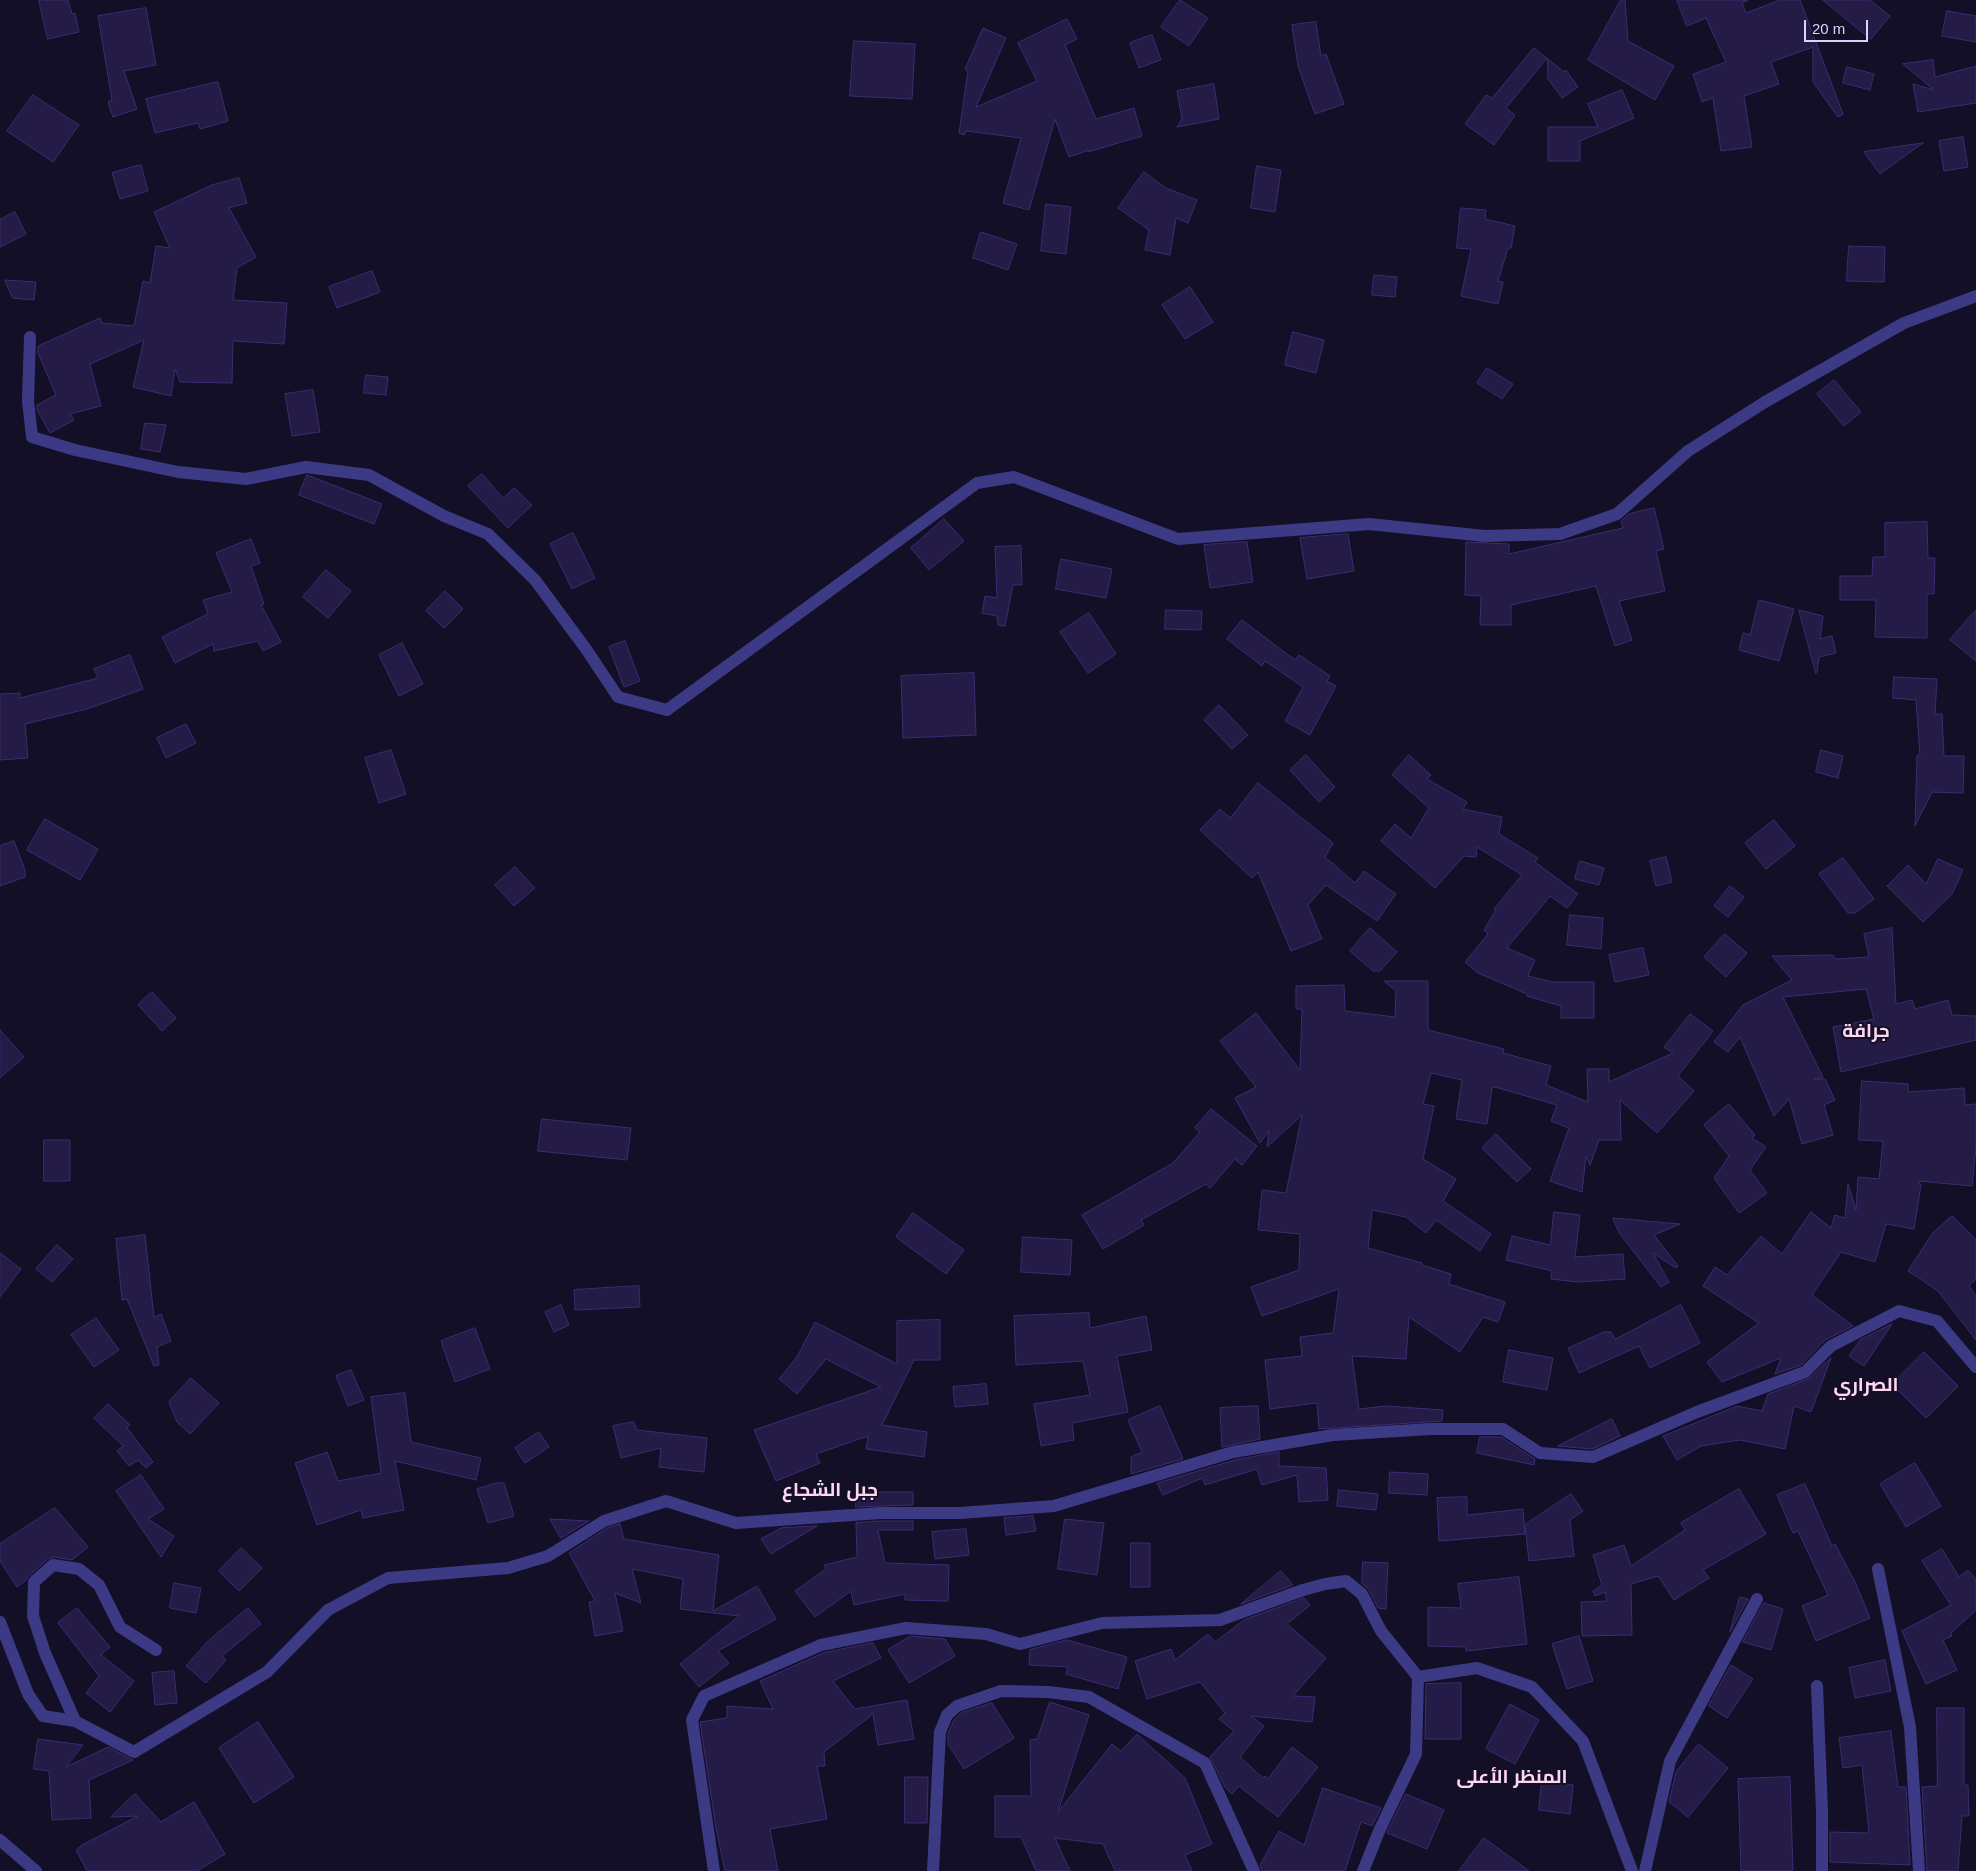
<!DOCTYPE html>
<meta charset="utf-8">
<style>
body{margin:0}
#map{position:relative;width:1976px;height:1871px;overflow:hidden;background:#130f26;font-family:Arial,sans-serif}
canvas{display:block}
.scale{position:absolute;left:1804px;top:20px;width:64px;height:22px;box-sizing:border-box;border:2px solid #d9d4ff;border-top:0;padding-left:6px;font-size:15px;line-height:18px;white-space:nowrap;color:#d9d4ff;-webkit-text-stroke:4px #130f26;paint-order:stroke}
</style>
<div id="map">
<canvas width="1976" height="1871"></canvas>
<div class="scale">20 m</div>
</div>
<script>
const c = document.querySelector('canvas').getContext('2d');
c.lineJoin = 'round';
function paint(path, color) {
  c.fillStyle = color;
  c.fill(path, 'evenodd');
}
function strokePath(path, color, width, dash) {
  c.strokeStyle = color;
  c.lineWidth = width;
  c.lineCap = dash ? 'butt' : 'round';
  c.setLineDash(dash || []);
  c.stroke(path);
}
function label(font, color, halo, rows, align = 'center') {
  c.font = font + ' Arial,Cairo,sans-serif';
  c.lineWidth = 4;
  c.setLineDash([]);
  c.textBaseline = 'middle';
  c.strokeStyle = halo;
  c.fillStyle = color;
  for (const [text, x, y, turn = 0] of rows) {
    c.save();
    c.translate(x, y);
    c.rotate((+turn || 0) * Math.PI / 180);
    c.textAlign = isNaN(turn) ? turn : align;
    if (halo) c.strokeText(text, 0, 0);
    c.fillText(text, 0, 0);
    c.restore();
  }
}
const building = new Path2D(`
 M39,0H68L72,14L75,13L79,32L48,39Z
 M1180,0L1208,18L1189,46L1161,27Z
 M1621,0H1625L1628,41L1674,66L1655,100L1588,60Z
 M1677,0H1748L1742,3L1746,13L1780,0H1800L1843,114L1838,117L1813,82V47L1771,62L1779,84L1744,96L1752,147L1721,151L1713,98L1702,102L1693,74L1726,62L1706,18L1687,26Z
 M1823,0H1870L1890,16L1871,39Z
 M146,8L156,65L124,71L137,109L113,117L108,102L112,100L98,16Z
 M1947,11L1976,16V42L1942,36Z
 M1067,19L1077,39L1065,45L1096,119L1134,108L1142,136L1088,152L1089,150L1069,157L1055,119L1029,210L1003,203L1021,138L966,131L964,135L959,133L968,71L965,69L983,28L1006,38L976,107L1037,81L1018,43Z
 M1316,22L1321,56L1326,54L1344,104L1315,114L1298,66L1292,25Z
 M1152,35L1161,60L1139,68L1130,43Z
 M854,41L915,44L912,99L850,96Z
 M1534,48L1547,58L1506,108L1515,115L1494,145L1465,124L1486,95L1492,98Z
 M1548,59L1564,72L1566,70L1578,87L1562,98L1548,79Z
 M1933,60L1935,77L1976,66V103L1918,112L1913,84L1934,90L1903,64Z
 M1847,67L1874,74L1870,90L1843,83Z
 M218,82L228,121L200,129L198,123L155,133L146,99Z
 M1214,84L1219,119L1177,127L1182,119L1177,91Z
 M1622,90L1634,118L1580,141V161H1548V127H1598L1588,104Z
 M33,95L79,125L53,162L7,131Z
 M1963,137L1968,167L1944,171L1939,141Z
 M1923,143L1880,174L1864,152Z
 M141,165L148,191L120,199L112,173Z
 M1257,166L1281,170L1275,212L1251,208Z
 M1144,172L1166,188L1197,200L1188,223L1176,218L1170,255L1145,250L1149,230L1118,208Z
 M239,178L247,203L229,208L256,257L237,268L233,300L287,303L284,344L233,341L232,383L180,382L175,369L171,396L133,387L144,340L90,364L101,406L70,414L74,420L50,433L37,410V405L56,395L38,353V346L100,318L102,323L134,326L143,281L150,283L156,246L170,248L154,212L212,185Z
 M1046,204L1071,207L1066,254L1041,251Z
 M1461,208L1486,210L1485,219L1515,226L1511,248H1508L1498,281L1503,282L1498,304L1461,296L1471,249L1457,248Z
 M15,212L26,234L0,247V220Z
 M981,232L1017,244L1008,270L973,258Z
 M1849,246L1885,247L1884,282L1847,281Z
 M372,271L380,292L337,308L329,287Z
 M1374,275L1397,277L1395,297L1372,295Z
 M5,280L36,282L34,300L13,298Z
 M1190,287L1213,322L1185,339L1162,305Z
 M1293,332L1324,340L1316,373L1285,365Z
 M1487,368L1513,384L1502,399L1477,383Z
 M366,375L388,377L386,395L364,393Z
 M1834,380L1861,412L1844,426L1817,394Z
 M313,390L320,432L292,436L285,394Z
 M145,423L166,425L160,452L141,449Z
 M482,474L503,498L514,488L532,505L508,528L468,486Z
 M307,475L382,504L374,524L299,495Z
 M1654,508L1664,549L1656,551L1665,591L1619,601L1632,640L1615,646L1596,586L1511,605V625H1480L1481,596L1465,595L1466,542L1509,544V554L1623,528L1621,521L1629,514Z
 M944,519L964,541L929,570L911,548Z
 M1927,522L1928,558H1935L1934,594H1927V638L1875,637L1876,600H1840V576H1872L1873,557H1885V523Z
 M573,533L595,578L572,589L550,544Z
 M1348,534L1354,571L1307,579L1300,538Z
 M251,539L260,563L251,566L264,604L261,605L281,642L263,651L258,641L214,651L213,644L175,663L162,637L208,614L203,600L232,592L216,553Z
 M1247,542L1253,582L1210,588L1204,545Z
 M1021,546L1022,585H1013L1005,626L998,625L997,616L982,613L985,596L997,598L995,547Z
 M1061,559L1112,569L1106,598L1056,589Z
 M326,570L351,591L328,618L303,597Z
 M445,591L463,609L444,628L426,611Z
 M1759,600L1794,609L1779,661L1739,650L1743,633L1750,635Z
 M1166,610L1202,611L1201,630L1165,629Z
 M1799,610L1823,616L1820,639L1832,636L1836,653L1819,657L1817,672L1816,673Z
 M1976,610V661L1950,640Z
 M1089,613L1116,654L1088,673L1060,632Z
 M1242,620L1295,660L1299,655L1330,676L1327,681L1336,686L1310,735L1285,721L1303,687L1265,661L1262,666L1227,639Z
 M625,641L640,681L624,687L609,647Z
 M402,643L423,684L399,696L379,655Z
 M130,655L143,689L87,709L25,724L28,758L0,760V694L20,693V698L98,678L94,669Z
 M974,673L976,735L903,738L901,676Z
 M1894,677L1937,679L1935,714H1942L1944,756H1964L1963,793L1932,792L1915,826L1917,755H1920L1916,700L1893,698Z
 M1219,705L1248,735L1232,749L1204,720Z
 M186,724L196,743L166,758L157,738Z
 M391,750L406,794L379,803L365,758Z
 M1821,750L1843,756L1838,778L1816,772Z
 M1306,755L1335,787L1319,802L1290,770Z
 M1409,755L1431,775L1427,779L1467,802L1463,809L1502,817L1499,834L1538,858L1535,862L1578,894L1567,908L1550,896L1507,948L1535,960L1528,976L1552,982H1594V1018H1561V1006L1527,996V994L1478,973L1465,962L1488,934L1484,930L1496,910L1494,909L1522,875L1477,847L1476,857L1464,856L1435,888L1381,841L1395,824L1411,838L1429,808L1392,775Z
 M1258,783L1333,843L1325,857L1355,883L1364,871L1396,894L1377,921L1326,885L1308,905L1322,939L1291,951L1258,872L1252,878L1200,830L1220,809L1230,818Z
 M45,819L98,849L80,880L27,850Z
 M1774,820L1795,846L1766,869L1745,843Z
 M14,841L25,870V877L0,886V846Z
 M1666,857L1672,882L1656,886L1650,861Z
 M1843,858L1874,899L1855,913H1848L1819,874Z
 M1938,859L1963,870L1952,894L1923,922L1887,886L1908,865L1926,884Z
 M1580,861L1604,868L1599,885L1575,879Z
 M515,867L535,888L514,906L495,885Z
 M1730,886L1744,897L1728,917L1714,906Z
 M1570,915L1603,918L1601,949L1567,945Z
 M1370,928L1397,952L1380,971H1373L1350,951Z
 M1892,928L1896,1004L1912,1000L1915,1009L1948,1000L1952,1015L1976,1016V1040L1841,1072L1833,1027L1874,1019L1866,989L1783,997L1823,1077L1814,1079H1825L1835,1100L1824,1105L1833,1135L1802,1144L1789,1099L1774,1116L1740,1037L1728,1052L1714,1042L1743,1005L1792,980L1772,956L1833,955L1835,959L1869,957L1864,934Z
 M1725,934L1747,953L1726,977L1704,957Z
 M1643,948L1649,975L1615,982L1609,955Z
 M1384,981H1428V1030L1504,1049L1503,1053L1551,1066L1546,1085L1588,1102L1587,1069H1609V1082L1673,1053L1664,1047L1690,1014L1713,1031L1678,1076L1694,1091L1657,1133L1620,1100L1621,1140H1599L1590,1165L1586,1156L1582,1192L1550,1181L1569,1128L1551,1121L1557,1105L1495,1087L1492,1088L1487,1124L1456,1119L1462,1080L1431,1073L1423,1104L1434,1106L1423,1159L1456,1179L1443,1201L1491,1234L1480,1251L1436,1220L1426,1233L1406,1217L1372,1210L1368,1248L1422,1263V1265L1451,1274L1449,1284L1505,1302L1498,1322L1483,1317L1460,1352L1409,1317L1406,1359L1352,1356L1359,1409L1386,1406L1443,1410L1442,1421L1319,1429L1317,1403L1270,1409L1265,1360L1302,1356L1300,1337L1333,1333L1339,1289L1262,1316L1251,1287L1299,1270L1300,1234L1258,1230L1262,1190L1286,1193L1302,1115L1267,1147L1269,1131L1260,1143L1235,1098L1256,1087L1220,1041L1256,1013L1300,1070L1302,1009H1296V986L1344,985L1345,1011L1395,1017L1396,991Z
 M152,992L176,1018L162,1031L138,1005Z
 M0,1030L24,1057L0,1078Z
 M1862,1081L1908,1084V1092L1964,1088L1965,1105L1976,1104V1147L1972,1186L1918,1181L1921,1185L1914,1229L1886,1224L1875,1262L1841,1252L1812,1295L1853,1326L1825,1340L1801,1365L1775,1374L1781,1358L1722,1382L1707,1362L1759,1323L1703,1286L1715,1267L1727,1275L1761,1236L1782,1254L1811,1212L1831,1228L1835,1215L1845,1218L1848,1184L1856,1210L1858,1177L1879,1179L1883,1141L1859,1140Z
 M1729,1104L1755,1135L1752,1138L1766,1147L1750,1170L1767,1193L1739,1213L1714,1178L1729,1156L1704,1125Z
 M1211,1109L1257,1146L1242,1165L1235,1159L1210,1188L1206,1184L1141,1220L1144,1225L1103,1249L1082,1215L1173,1163L1200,1132L1195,1128Z
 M542,1119L631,1128L627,1160L538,1151Z
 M1496,1134L1531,1169L1517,1182L1482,1148Z
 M44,1140H70V1181H44Z
 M1554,1212L1580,1215L1575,1257L1623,1254L1625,1279L1577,1282L1551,1279L1552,1271L1506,1260L1512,1236L1550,1245Z
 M913,1213L964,1250L946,1274L896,1237Z
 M1952,1216L1976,1240V1279L1969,1286L1976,1296V1340L1938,1291L1908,1271L1932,1234Z
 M1613,1218L1680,1224L1654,1235L1678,1266L1676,1268L1653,1253L1669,1282L1661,1287L1620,1234Z
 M145,1235L154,1317L161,1314L171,1341L157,1347L159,1365L154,1366L127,1299L122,1300L116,1239Z
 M1023,1237L1072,1240L1070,1275L1021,1272Z
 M57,1245L73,1259L52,1282L36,1269Z
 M0,1253L21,1269L0,1297Z
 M639,1286L640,1307L575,1310L574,1290Z
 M561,1305L569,1325L554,1332L545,1312Z
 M1681,1305L1700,1343L1650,1368L1639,1346L1579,1373L1568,1348L1604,1332H1611L1615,1339Z
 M1089,1313L1090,1328L1146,1316L1152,1350L1117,1356L1128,1412L1072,1423L1074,1440L1041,1446L1034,1404L1090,1395L1083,1361L1016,1365L1014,1316Z
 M96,1318L119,1350L94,1367L71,1335Z
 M940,1320V1360H914L882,1425L927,1432L924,1457L866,1449L868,1436L816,1454L820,1463L776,1481L754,1430L881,1387L826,1359L797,1394L779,1379L797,1357L815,1322L897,1364V1321Z
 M1892,1324L1864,1366L1849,1356L1860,1340Z
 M475,1328L490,1369L455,1382L441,1341Z
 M1509,1350L1553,1358L1547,1390L1503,1382Z
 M1924,1352L1958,1386L1926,1418L1892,1384Z
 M1831,1358L1811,1412L1794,1406L1785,1449L1740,1440L1701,1446L1677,1460L1663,1436L1737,1406L1762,1411L1768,1394L1808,1379Z
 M351,1370L364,1400L348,1406L336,1376Z
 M191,1378L219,1403L190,1434L177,1422L169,1402Z
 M986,1384L988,1404L955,1407L953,1387Z
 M405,1393L411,1442L481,1458L476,1480L395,1461L404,1510L363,1518L361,1510L317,1525L295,1463L327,1452L338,1481L381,1473L371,1397Z
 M108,1404L130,1425L127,1428L153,1462L146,1468L138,1460L129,1466L117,1451L123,1446L94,1418Z
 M1160,1406L1183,1459L1131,1474V1457L1142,1452L1128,1420Z
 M1258,1406L1260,1439L1222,1447L1220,1408Z
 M1612,1419L1620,1436L1592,1449L1558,1446Z
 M634,1422L637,1430L707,1438L704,1472L659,1467L661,1448L621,1458L613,1426Z
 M539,1432L549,1447L525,1463L515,1448Z
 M1480,1437H1501L1535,1459L1534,1465L1477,1453Z
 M1279,1452V1466L1326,1468L1328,1500L1299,1502L1297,1475L1262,1485L1257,1469L1205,1485L1202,1478L1163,1495L1157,1483L1235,1460Z
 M1915,1463L1941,1506L1906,1527L1880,1484Z
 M1390,1472L1428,1474L1427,1495L1389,1493Z
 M141,1475L164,1509L148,1519L174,1536L161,1557L116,1491Z
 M497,1483H504L514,1516L488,1523L477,1489Z
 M1805,1484L1832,1546L1835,1544L1856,1584L1870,1618L1816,1641L1802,1606L1828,1595L1798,1531L1793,1533L1777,1495Z
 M1739,1489L1766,1534L1703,1570L1709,1578L1674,1600L1658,1576L1631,1584L1632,1635L1582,1636L1581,1602L1607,1601L1605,1592L1595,1596L1593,1591L1602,1585L1593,1555L1624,1545L1631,1566L1685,1530L1681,1523Z
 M1339,1490L1378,1494L1376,1510L1337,1506Z
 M856,1492H913V1505L856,1507Z
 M1571,1494L1583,1511L1570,1520L1574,1556L1529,1561L1525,1525Z
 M1467,1497V1515L1523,1509L1525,1534L1439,1541L1437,1498Z
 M55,1508L88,1547L72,1560L54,1557L48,1559L29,1576L26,1580L17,1587L0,1561V1544Z
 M1033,1516L1036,1531L1006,1535L1004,1518Z
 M550,1519L589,1521L561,1538Z
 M1065,1519L1104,1523L1097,1575L1058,1569Z
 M881,1521H913V1530H878L885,1563L949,1565L948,1601L905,1600V1594L854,1605L851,1591L815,1617L795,1591L826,1569L824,1565L857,1557L856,1523Z
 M620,1524L624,1539L719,1555L713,1611L757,1586L776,1619L718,1651L729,1663L699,1687L680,1664L739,1616L680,1609L683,1579L632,1569L641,1603L615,1593L623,1631L595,1636L589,1602L595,1601L569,1553L607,1528Z
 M817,1526L771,1554L761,1539L781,1528Z
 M966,1529L969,1555L935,1559L932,1532Z
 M1131,1543H1150V1587H1131Z
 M241,1548L262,1568L239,1591L219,1571Z
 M1942,1549L1959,1577L1968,1570L1976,1579V1610L1951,1633L1952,1636L1943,1640L1957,1670L1926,1684L1902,1631L1951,1605L1922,1561Z
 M1363,1562L1388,1563L1386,1609L1378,1608L1369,1590L1362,1583Z
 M1281,1571L1293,1585L1241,1604Z
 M1519,1577L1527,1644L1466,1651L1465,1647L1428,1646V1607L1461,1608L1458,1584Z
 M174,1583L201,1588L196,1613L170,1608Z
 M1740,1597L1748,1599L1730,1632Z
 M1304,1598L1310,1605L1287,1624L1326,1658L1293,1696L1315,1697L1312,1722L1251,1716L1264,1726L1240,1757L1263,1778L1265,1776L1268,1779L1292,1747L1318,1767L1278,1817L1239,1786L1232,1794L1225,1787L1210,1757L1234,1731L1219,1719L1225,1713L1200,1682L1147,1699L1135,1661L1171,1649L1175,1660L1208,1634L1215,1642L1244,1620Z
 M1764,1603L1783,1609L1771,1650L1743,1642Z
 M77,1608L110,1647L101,1655L134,1681L110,1712L86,1693L99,1676L58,1623Z
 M248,1608L261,1624L222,1656L226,1660L206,1683L186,1666L207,1642Z
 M911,1636L945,1639L955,1656L909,1683L888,1650Z
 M1579,1636L1593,1681L1567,1689L1552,1644Z
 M1067,1640L1127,1657L1118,1689L1066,1674L1068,1667L1029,1665L1030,1650Z
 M873,1643L881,1658L833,1681L855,1709L907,1700L914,1739L878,1745L873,1714L824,1752L825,1766H817L827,1819L770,1829L778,1871H725L716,1828L700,1722L727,1718V1706L773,1709L760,1681L823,1653Z
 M1885,1660L1891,1691L1855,1698L1849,1668Z
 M1731,1665L1753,1679L1727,1718L1709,1706Z
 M174,1671L177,1703L155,1705L152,1673Z
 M1461,1683V1739H1425L1426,1684Z
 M1050,1702L1089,1715L1058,1812L1112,1744L1121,1751L1137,1734L1185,1778L1212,1844L1185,1855L1192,1871H1115L1103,1844L1055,1838L1070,1871H1036L1021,1837H995V1796H1031L1030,1740L1037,1739Z
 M992,1703L1014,1738L964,1769L948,1744V1734L954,1720L961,1713Z
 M1510,1704L1539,1720L1515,1764L1486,1749Z
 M1937,1708H1964V1785H1968L1969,1816H1962L1958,1871H1927L1922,1787L1937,1786Z
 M258,1722L294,1777L254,1803L219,1748Z
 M1891,1731L1898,1787H1906L1910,1865L1830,1862V1832L1869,1833L1862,1765L1843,1768L1839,1738Z
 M38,1739L83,1745L66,1767L108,1747L133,1760L89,1780L91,1818L52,1820L49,1771L34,1769Z
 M1699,1744L1728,1768L1688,1817L1669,1802L1676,1772Z
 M905,1777H928L927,1823H905Z
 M1790,1777L1793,1871H1741L1738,1779Z
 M1542,1782L1573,1785L1570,1814L1539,1810Z
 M1323,1788L1381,1808L1372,1826L1361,1822L1345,1871H1262L1260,1865L1279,1831L1304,1845Z
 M135,1794L161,1822L194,1802L225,1854L197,1871H87L76,1850L82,1845L138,1816L111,1817Z
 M1406,1794L1444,1810L1427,1849L1387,1833Z
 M1484,1838L1529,1871H1459Z`);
paint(building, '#241b47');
strokePath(building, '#3b2d73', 1);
strokePath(new Path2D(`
 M30,337L28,401L32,437L75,450L178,472L246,479L306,467L369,475L444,516L488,534L535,580L586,649L618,697L667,710L977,483L1014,477L1178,539L1369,524L1485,536L1560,534L1617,514L1688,451L1765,402L1904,323L1976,296
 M1878,1569L1910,1727L1919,1871
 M0,1622L28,1694L43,1716L75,1721L134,1752L267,1672L328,1610L388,1578L508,1568L548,1556L604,1521L666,1501L736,1523L881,1513H960L1054,1506L1233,1452L1333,1435L1430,1429H1503L1540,1453L1593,1457L1697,1412L1805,1372L1831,1346L1899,1311L1937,1321L1976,1367
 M1418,1677L1477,1668L1532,1687L1583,1741L1632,1871
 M1817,1686L1822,1812V1871
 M75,1721L45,1653L33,1616L34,1582L53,1565L79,1569L99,1585L120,1627L156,1650
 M0,1840L36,1871
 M714,1871L692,1720L704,1696L821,1645L906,1628L986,1634L1020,1644L1102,1623L1220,1620L1303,1590L1325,1584L1346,1581L1362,1594L1381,1631L1418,1677L1416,1754L1380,1829L1363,1871
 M933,1871L940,1732L947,1715L957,1706L1001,1691L1048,1692L1089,1697L1205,1763L1254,1871
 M1645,1871L1670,1761L1757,1599`), '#3d3a85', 12);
label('bold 19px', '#ffd6f0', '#130f26', [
 ["جرافة",1866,1032],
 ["الصراري",1866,1386],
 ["جبل الشجاع",830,1491],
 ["المنظر الأعلى",1512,1778]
]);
</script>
